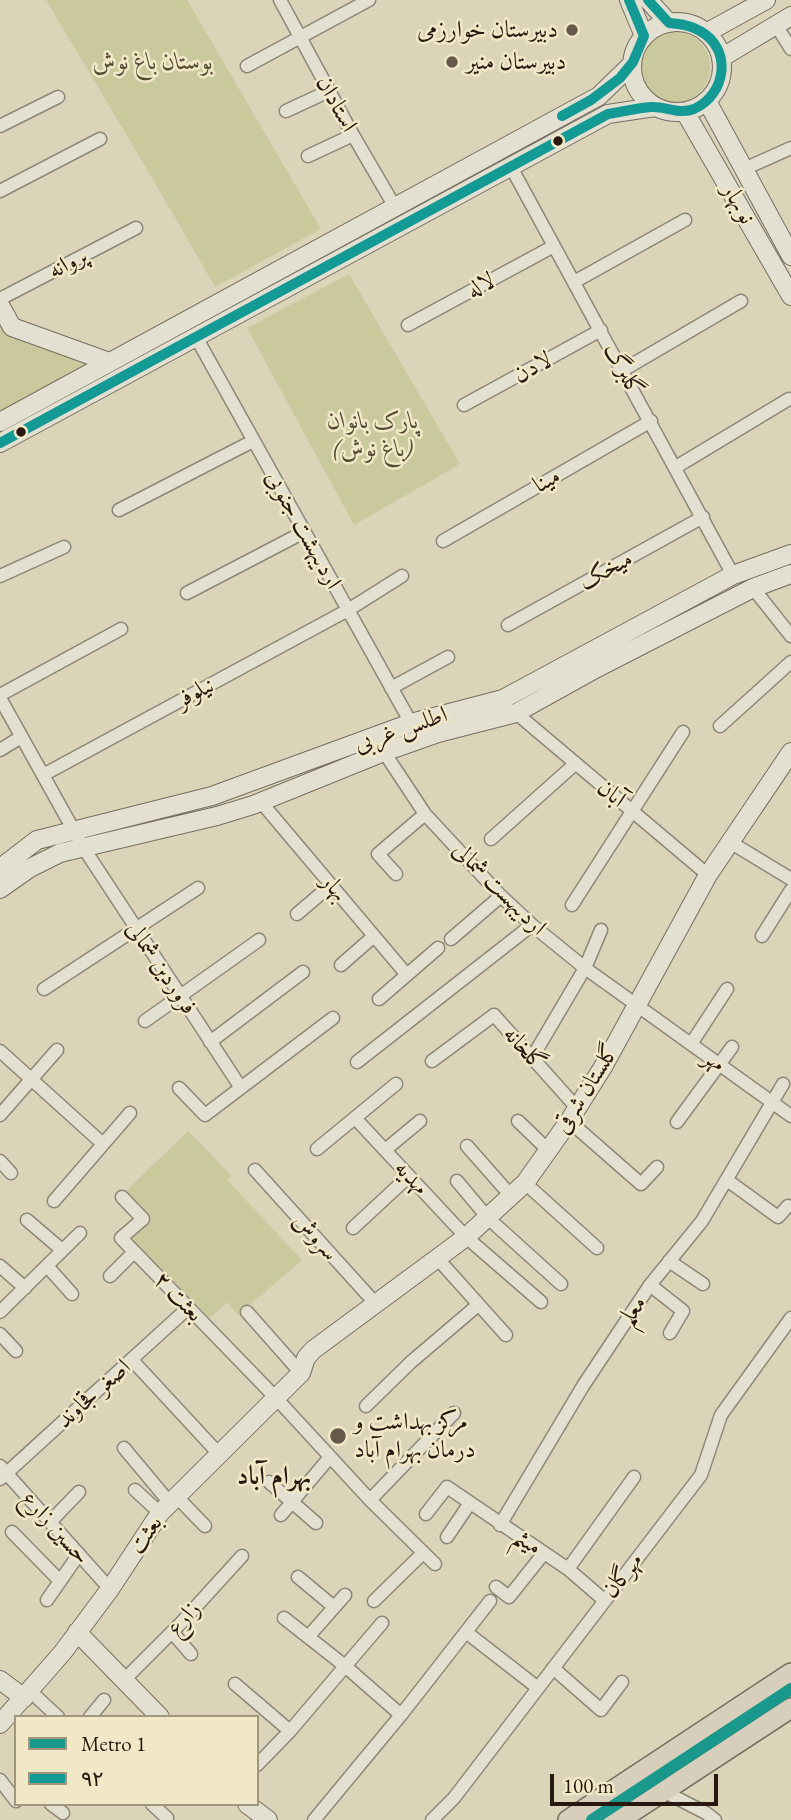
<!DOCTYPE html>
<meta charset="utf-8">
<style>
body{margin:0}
#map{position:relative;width:791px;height:1820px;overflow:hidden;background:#dcd4b9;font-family:"EB Garamond",serif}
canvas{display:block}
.legend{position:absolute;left:14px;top:1715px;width:245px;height:91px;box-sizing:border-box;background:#f1e8c8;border:2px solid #a1957e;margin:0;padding:9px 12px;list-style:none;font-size:21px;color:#281910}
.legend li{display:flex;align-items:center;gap:14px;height:35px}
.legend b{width:35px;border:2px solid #a1957e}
.scale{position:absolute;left:550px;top:1774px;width:168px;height:32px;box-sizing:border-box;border:4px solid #281910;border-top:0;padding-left:9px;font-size:21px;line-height:24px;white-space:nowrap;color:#281910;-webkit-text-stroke:5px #f1e8c8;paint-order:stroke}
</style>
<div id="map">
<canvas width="791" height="1820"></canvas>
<ul class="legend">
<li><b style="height:9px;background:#1a988c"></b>Metro 1</li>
<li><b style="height:9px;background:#139a94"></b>۹۲</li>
</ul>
<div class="scale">100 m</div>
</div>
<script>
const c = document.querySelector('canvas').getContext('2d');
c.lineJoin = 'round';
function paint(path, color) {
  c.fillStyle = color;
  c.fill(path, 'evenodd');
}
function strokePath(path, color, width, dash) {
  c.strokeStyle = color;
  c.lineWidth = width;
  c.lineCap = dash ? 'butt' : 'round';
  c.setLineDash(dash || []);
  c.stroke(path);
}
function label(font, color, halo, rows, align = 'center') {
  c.font = font + ' "EB Garamond",Amiri,serif';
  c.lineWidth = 5;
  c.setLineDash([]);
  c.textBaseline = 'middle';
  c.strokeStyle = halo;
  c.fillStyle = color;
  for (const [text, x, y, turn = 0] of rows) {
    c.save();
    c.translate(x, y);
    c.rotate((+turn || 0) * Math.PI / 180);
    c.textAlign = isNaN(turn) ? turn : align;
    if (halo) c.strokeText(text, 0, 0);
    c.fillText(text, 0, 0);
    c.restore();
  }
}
paint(new Path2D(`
 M46,0H187L321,229L215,287L148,171Z
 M638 67a36 36 0 1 1 72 0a36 36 0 1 1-72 0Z
 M349,274L460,464L354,525L247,328Z
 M0,318L91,362L0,413Z
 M188,1131L232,1176L227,1180L302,1260L238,1315L227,1302L210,1318L131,1238L151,1218L126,1191Z`), '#cac89d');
const street = new Path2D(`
 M280,0L353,135L395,207
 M776,25L791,49
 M247,66L369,0
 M286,111L329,91
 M0,126L58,97
 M308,156L353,135
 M511,167L733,575
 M744,169L791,148
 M0,191L100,139
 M574,282L685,220
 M0,299L136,228
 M408,325L554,246
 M196,337L411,723
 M623,370L741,301
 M464,405L601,330
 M676,467L789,399
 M119,510L253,441
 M443,541L651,421
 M0,576L64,547
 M753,588L791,636
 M187,593L304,532
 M508,625L703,517
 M391,688L448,657
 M0,695L121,629
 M0,698L83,847L241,1088
 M516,713L708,875
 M720,726L791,662
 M0,750L21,737
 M384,752L425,814L501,896L532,925L585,968L791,1116
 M43,775L348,610L402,576
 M261,802L407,975
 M491,839L575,764
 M730,842L791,879
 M396,874L378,854L425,814
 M572,905L683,732
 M297,914L331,885
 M762,936L791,890
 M451,939L501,896
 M341,965L374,936
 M44,989L198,888
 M379,999L438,948
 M145,1021L259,940
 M210,1042L303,972
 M691,1044L727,989
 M0,1051L103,1144
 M532,1058L585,968L601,930
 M432,1061L494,1015L577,1108
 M357,1062L532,925
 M179,1088L205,1115L333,1018
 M0,1115L57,1050
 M355,1118L466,1237L541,1302
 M518,1121L548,1150
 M569,1121L641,1184L657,1167
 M677,1122L732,1047
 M467,1146L512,1197
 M317,1149L396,1084
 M385,1150L420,1121
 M0,1161L11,1173
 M255,1170L375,1303
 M727,1180L778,1217L788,1206
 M457,1181L488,1218L561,1284
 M525,1183L597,1248
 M122,1197L143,1219L121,1238L276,1398L370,1500L435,1564
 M54,1201L130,1113
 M27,1220L62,1250
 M353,1228L409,1176
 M437,1258L506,1335
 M669,1261L703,1284
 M0,1266L25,1288
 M47,1266L72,1294
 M110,1276L134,1252
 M650,1285L683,1311L670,1333
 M0,1312L80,1233
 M247,1312L301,1373
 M0,1334L16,1351
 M132,1360L219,1454
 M366,1406L411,1362L478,1305
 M124,1448L170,1503
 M0,1466L110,1589
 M0,1479L188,1308
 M269,1482L316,1523
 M135,1490L160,1513
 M176,1496L205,1526
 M370,1500L454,1413
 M426,1514L447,1487L568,1569L604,1600
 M281,1515L330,1457
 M50,1522L79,1492
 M500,1525L583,1386L650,1285L702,1221L783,1084
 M12,1532L60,1581
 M447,1537L470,1503
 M568,1569L634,1477
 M298,1577L334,1607
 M496,1587L509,1597L544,1553
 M47,1600L79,1554
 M374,1601L423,1553
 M284,1618L345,1666L401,1715
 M172,1632L191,1654
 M466,1632L538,1688
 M308,1637L345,1595
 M553,1668L601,1710L622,1682
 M124,1680L181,1623L242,1556
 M235,1684L290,1731
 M30,1691L58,1717
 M90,1717L104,1700
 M257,1765L290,1731L382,1623
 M0,1780L16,1801
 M663,1791L706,1813L715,1820
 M51,1804L63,1813
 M152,1804L167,1818L166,1820
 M314,1820L401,1715L490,1601
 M432,1820L454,1798L701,1475L721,1415L791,1318`);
const secondary = new Path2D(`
 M629,0L644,36
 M648,0L669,23
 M632 67a45 45 0 1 1 90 0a45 45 0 1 1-90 0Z
 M706,33L766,0
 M721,58L791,16
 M707,101L791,256
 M685,112L791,296
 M0,305L12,327L109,362
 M0,422L599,96L632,64
 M0,443L608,114L655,107
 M0,873L7,863L37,840L212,796L411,723L503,699L733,575L791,554
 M0,889L30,868L60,853L217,816L253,805L384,752L438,733L516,713L597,668L753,588L791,574
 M77,1632L160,1717
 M0,1680L24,1698
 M0,1724L63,1652L110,1589L160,1513L301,1373L306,1358L313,1350L466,1237L525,1183L569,1121L603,1067L708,875L791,752
 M247,1804L268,1820`);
const primary = new Path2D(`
 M568,1820L791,1673
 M596,1820L612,1807V1801L607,1799L598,1801
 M620,1820L791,1708`);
strokePath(street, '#8d8778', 15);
strokePath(secondary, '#756e60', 20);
strokePath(primary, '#756e60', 22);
strokePath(street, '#e3dfd1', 12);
strokePath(secondary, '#e3dfd1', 18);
strokePath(primary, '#d7cfbc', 19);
strokePath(new Path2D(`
 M562,116L591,100L620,78L633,62L644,36L629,0
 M0,443L608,114C622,112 637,108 651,107C666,106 679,115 694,109C726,95 733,49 700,31C690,25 680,24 669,23L648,0`), '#139a94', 10);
strokePath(new Path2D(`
 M592,1820L791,1689`), '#1a988c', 12);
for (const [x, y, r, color] of [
 [572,30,7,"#675a4b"],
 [452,62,7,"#675a4b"],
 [558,141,6,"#281910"],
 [21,432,6,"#281910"],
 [338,1436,9,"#675a4b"]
]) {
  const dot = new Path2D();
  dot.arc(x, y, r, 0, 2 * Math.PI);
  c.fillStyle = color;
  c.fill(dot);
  strokePath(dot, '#f1e8c8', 2.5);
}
label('24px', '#281910', '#f1e8c8', [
 ["دبیرستان خوارزمی",558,30,"right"],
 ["دبیرستان منیر",466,62],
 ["مرکز بهداشت و",354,1422],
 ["درمان بهرام آباد",354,1450]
], 'left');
label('italic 24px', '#544b33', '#f1e8c8', [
 ["بوستان باغ نوش",153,62],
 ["پارک بانوان",373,421],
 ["(باغ نوش)",373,449]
]);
label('24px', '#281910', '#f1e8c8', [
 ["استادان",336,104,61],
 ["نوبهار",738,204,60],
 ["پروانه",68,264,-27],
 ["لاله",481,286,-29],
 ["لادن",533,368,-29],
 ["گلبرگ",623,370,61],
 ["مینا",547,481,-30],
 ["اردیبهشت جنوبی",303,530,61],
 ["میخک",606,571,-29],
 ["نیلوفر",195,693,-28],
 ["اطلس غربی",401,730,-19],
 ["آبان",611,794,39],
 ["بهار",334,888,50],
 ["اردیبهست شمالی",499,889,45],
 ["فروردین شمالی",161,968,56],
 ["گلخانه",524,1049,48],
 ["مهر",714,1061,36],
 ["گلستان شرقی",587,1089,-58],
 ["مهدیه",411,1178,47],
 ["سروش",315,1237,48],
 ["بعثت ۲",178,1297,46],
 ["معلم",633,1311,-56],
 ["اصغر قجاوند",94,1394,-42],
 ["حسین زارع",55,1528,48],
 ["بعثت",146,1535,-56],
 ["میثم",527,1542,33],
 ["مهرگان",623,1576,-52],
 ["زارع",184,1619,-47]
]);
label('bold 26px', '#281910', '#f1e8c8', [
 ["بهرام آباد",274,1477]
]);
</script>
